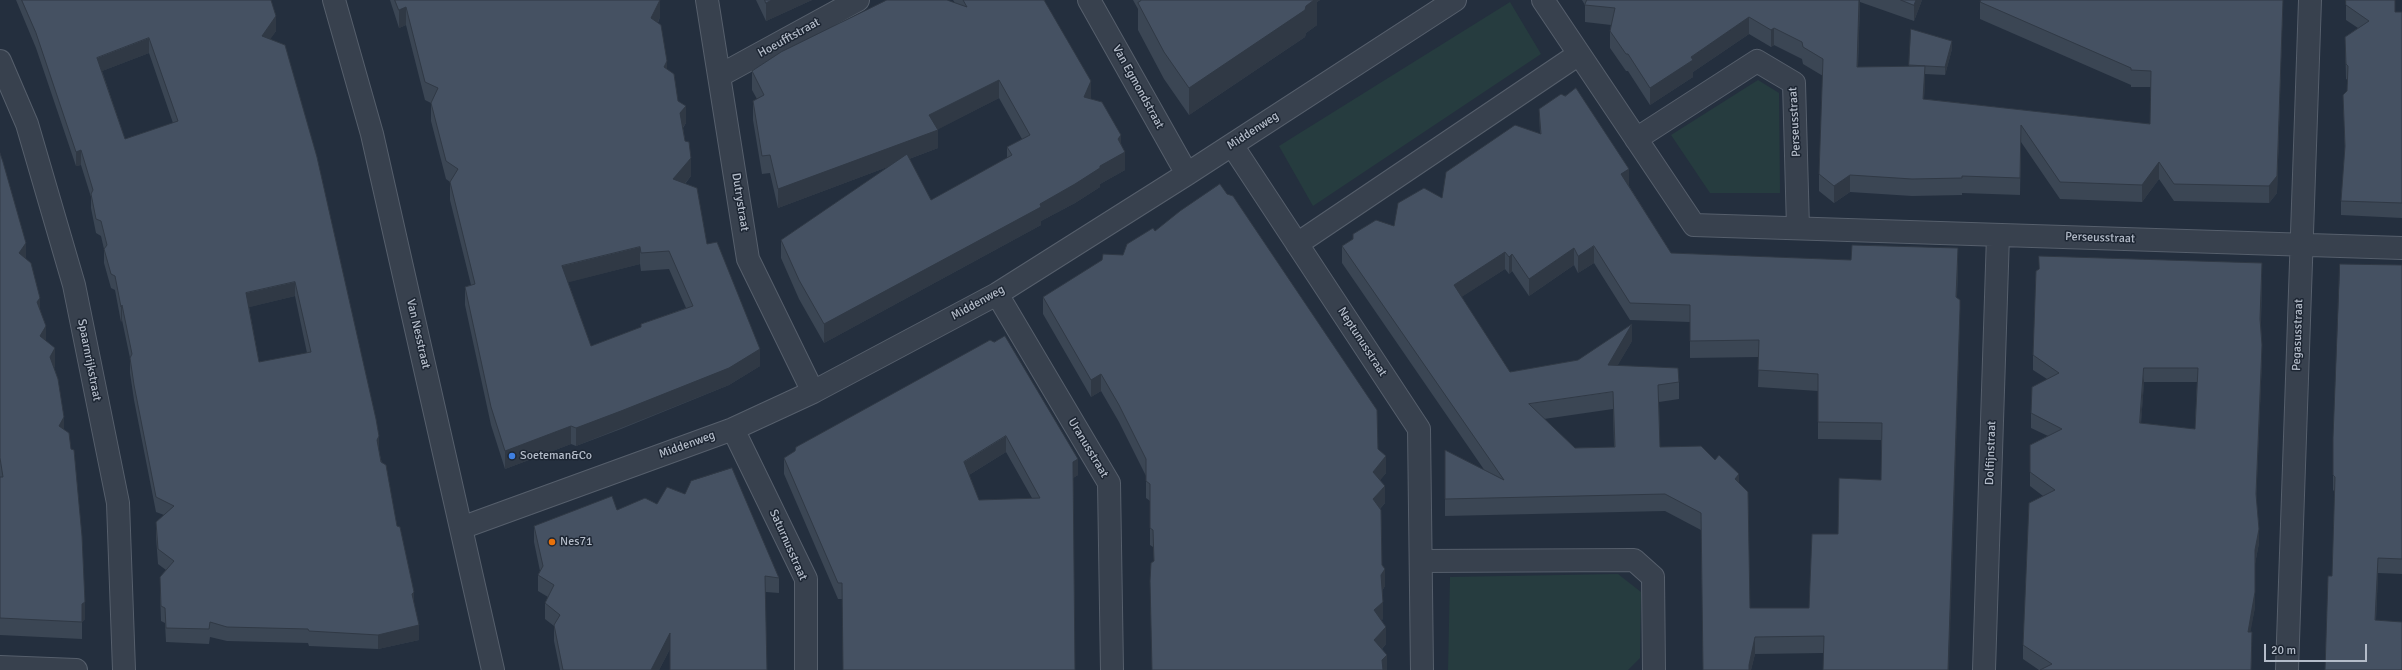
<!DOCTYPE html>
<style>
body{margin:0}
#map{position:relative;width:2402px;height:670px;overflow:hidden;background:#242f3e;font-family:Signika,sans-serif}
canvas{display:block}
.scale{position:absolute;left:2264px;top:644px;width:103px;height:18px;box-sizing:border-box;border:2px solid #b4bcc9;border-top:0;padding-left:5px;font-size:12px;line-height:14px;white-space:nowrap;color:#b4bcc9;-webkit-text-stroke:3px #1d2633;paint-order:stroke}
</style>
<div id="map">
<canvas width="2402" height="670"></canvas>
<div class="scale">20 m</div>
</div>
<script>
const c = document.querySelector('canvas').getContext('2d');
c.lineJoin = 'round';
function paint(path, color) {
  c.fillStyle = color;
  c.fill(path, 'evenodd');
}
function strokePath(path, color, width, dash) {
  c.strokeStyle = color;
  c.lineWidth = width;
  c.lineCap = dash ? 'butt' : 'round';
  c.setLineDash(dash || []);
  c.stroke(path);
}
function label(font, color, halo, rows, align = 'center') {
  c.font = font + ' Signika,sans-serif';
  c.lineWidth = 3;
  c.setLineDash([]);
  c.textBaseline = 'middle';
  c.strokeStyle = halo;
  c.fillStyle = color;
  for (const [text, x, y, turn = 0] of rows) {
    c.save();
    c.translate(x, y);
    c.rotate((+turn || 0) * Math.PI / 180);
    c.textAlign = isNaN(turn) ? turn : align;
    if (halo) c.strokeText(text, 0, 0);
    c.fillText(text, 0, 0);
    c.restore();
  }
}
paint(new Path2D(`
 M1510,2L1541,54L1313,206L1279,146Z
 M1758,80L1779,93L1780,193H1710L1671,135Z
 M1618,574L1641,592L1640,658L1628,670H1448L1450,577Z`), '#263c3f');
const minor = new Path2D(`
 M334,0L372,134L493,670
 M707,0L748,259L813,392
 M1089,0L1187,174
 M1543,0L1694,225L2402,248
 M0,61L27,124L74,285L118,503L124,670
 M719,76L858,0
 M1636,139L1757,61L1794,83L1798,228
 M1232,145L1419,429L1422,670
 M1297,244L1579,54
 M997,294L1109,483L1112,670
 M733,429L806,579V670
 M461,528L733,429L813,392L997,294L1187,174L1455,0
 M1421,561L1634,560L1653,577L1654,670
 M0,667L76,670
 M1984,670L1998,235
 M2287,670L2310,0`);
strokePath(minor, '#565f6c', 24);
strokePath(minor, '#38414e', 22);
paint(new Path2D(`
 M16,0H271L276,31L270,39L379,451L397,526L414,604L419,640L378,649L309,646L308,643L227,641L210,637L209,644L166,642L165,623L161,621L160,592V577L166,570L158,564L156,537V522L164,515L156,512L134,400L130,373V358L122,320L121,322L115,290L111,288L104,263V249L101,236L96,233L91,208V197L81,165L76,166L36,48ZM149,53L173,123L125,139L102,71ZM295,296L307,353L259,362L249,307Z
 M390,0H660V17L658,23L667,69L686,123L683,128L691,176L685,184L707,244L760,366L729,385L621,429L576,446L571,444L505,469L491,425L465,305V287L471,285L450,200V182L446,179L431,121V103L425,100L406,25L399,28ZM640,264L641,271L669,269L686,308L641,324V327L591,346L568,282Z
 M756,0H812L766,21Z
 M953,0H1044L1091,99L1121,143L1125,170L1100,184V187L1075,203L1041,221V225L824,343L799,299L781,258V240L890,166L778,208L770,173L762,174L753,120V101L757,99L752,90V71L955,3ZM999,98L1022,139L1007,147V158L931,200L909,159L938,148V129Z
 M1133,0H1320L1317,2V25L1306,33L1305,37L1189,115L1164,79L1138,30V9Z
 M1582,0H1922L1914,21L1860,2L1858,67H1909L1911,29L1952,49L1945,75L1925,74L1924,99L2150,124L2151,87H2131V85L1980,19V2L1981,0H2283L2277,193L2269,203L2174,201L2159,179L2142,202L2060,199L2021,142L2020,195L1962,193V195L1912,196L1850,192L1834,203L1819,191V174L1823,76L1803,64L1802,59L1774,45L1771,47L1749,34L1693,72V77L1650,105L1628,71H1626L1610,48V31L1611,25L1585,22V5Z
 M2346,0L2395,12H2402V218L2341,215V201L2345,151L2343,95L2347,91L2348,80L2346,79L2345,37L2358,28L2346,20Z
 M1539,109L1629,186L1671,253L1958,265L1957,297L1960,326L1823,653L1755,654L1751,670H1703L1701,530L1665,511L1445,516V450L1485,471L1342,263V246L1353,239V234L1394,226L1442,198L1540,134ZM1594,263L1630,320L1690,322V358L1759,357L1758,387L1818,391V439L1881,440V480L1838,534L1809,608H1750L1739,483L1660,447L1659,402L1679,399V382L1617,366L1632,341L1578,360L1510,372L1461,297L1505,269L1509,274L1512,271L1529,296L1574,265L1578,273ZM1613,409L1614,447L1575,448L1544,419Z
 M0,153L26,258L40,309L46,341L55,366L54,368L64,430L85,619L82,622V639L0,635Z
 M1155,231L1378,449L1386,473L1380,480L1385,503L1380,509L1382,565L1385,586L1382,591L1383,619L1381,620L1386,644L1382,649L1387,670L1154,561L1153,547L1150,545V501L1146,498V476L1119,422L1101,391L1091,397L1043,314V297L1123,255Z
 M2402,265V574L2378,573L2376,620L2402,670L2332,576L2335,492L2333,490V438Z
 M2262,277L2261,323L2262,359L2256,499L2259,543L2255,564V607L2250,632L2252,646L2251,670H2039L2023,659V645L2043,496L2030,486V445L2048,436L2031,428V413L2047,379L2033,370V355ZM2144,382H2197L2195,429L2141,423Z
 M990,340L1078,475L1073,478L1075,670L842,599H838L784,474V458ZM1006,452L1032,498L979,500L969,475Z
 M617,510L779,578V593L766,592L670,649L659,670H560L554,641V626L545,619V603L548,597L538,591V575L540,571L534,542V526Z`), '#3b4654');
paint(new Path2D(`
 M660,0V17L651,36V18Z
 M772,0H812L766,21V3Z
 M1308,0H1320L1317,2V25L1306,33L1305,37L1189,115V88Z
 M1859,0H1860L1857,84V67Z
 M1916,0H1922L1914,21V5Z
 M2283,0L2277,193L2269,203V186Z
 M406,7V25L399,28V10Z
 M276,16V31L262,51V36Z
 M1749,17V34L1693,72V77L1650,105V88L1691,57Z
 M1774,28V45L1771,47V30Z
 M149,38V53L97,73V58Z
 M1952,41V49L1945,75V67Z
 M667,61V79L664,67Z
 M1925,66V83L1923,116V99Z
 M999,80V98L935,131L938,130V148L778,208V189L929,115Z
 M1091,81V100L1084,97Z
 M686,106V123L680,131V113Z
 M1121,135V154L1125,152V170L1100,184V187L1075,203L1041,221V225L824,343V324L1100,166L1118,139Z
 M81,150V165L76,166V152Z
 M691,158V176L673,197V179Z
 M2159,162V179L2142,202V185Z
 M1629,169V186L1621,191V174Z
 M1850,175V192L1834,203V186Z
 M26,243V260L19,253Z
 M1594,246V263L1578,273V256Z
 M640,247V264L562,284V266Z
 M1574,248V265L1529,296V279Z
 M1958,248V265L1956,314V297Z
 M1505,252V269L1454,302V285Z
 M1512,254V271L1509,274V257Z
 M2262,263V277L2260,333V319Z
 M295,282V296L246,308V293Z
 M40,298V316L37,302Z
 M122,305V320L121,322V307Z
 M1960,309V326L1949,670H1948Z
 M1632,324V341L1608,382V365Z
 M46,326V343L40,336Z
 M2262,345V359L2256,509V494Z
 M55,348V366L50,374V357Z
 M760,349V366L729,385L576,446V428Z
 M2144,368V382L2140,437V423Z
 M1101,374V391L1091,397V380Z
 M64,417V434L59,426Z
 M571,426V444L505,469V451Z
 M379,436V451L377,440Z
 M1006,436V452L964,478V462Z
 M1386,456V473L1373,489V472Z
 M1078,459V475L1073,478V462Z
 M1739,474V491L1735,479Z
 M1385,486V503L1373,516V499Z
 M2259,529V543L2255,564V550Z
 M2378,558V573L2375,635V620Z
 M1385,569V586L1381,592V575Z
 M414,592V607L412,594Z
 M2255,592V607L2248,646V632Z
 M85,602V619L82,622V604Z
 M1383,602V619L1374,627V610Z
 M419,625V640L378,649V635Z
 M1386,627V644L1374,657V640Z
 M670,633V649L659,670H651Z
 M1755,637V654L1751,670H1749V665Z
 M1387,655V670H1382V660Z`), '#303945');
const building = new Path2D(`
 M22,0H271L276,16L262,36L285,45L317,157L376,419L379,436L377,440L381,462L386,465L397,526L400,527L414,592L412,594L419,625L378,635L309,631L308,629L227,627L210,622L209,629L166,628L165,608L161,606L160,577L174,561L158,549L156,522L174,506L156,497L134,385L130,358L132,354L122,305L121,307L115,276L111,274L104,249L107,245L101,221L96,219L91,194L93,190L81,150L76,152L36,33ZM149,38L178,121L125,139L97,58ZM295,282L311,352L259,362L246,293Z
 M395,0H660L651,18L661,25L667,61L664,67L674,74L678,101L686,106L680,113L685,141L689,142L691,158L673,179L697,188L707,244L717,242L760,349L729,368L621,411L576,428L571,426L505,451L491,407L465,287L475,284L450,182L458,169L446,161L431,103L438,88L425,82L406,7L399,10ZM640,247L641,253L669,251L693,306L641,324V327L591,346L562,266Z
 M765,0H772L766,3Z
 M887,0H947L967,7L963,0H1044L1091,81L1084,97L1102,102L1121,135L1118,139L1125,152L1100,166V168L1075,184L1040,204L1041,207L824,324L799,280L781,240L907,154L931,200L1012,155L1007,147L1030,135L999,80L929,115L938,130L778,189L770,155L762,156L753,101L764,95L752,71L781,52Z
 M1142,0H1314L1306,6L1305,10L1189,88L1164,52L1138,3Z
 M1587,0H1859L1857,67L1925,66L1923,99L2150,124L2151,71L2131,70V68L1980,2L1981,0H2283L2277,176L2269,186L2174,184L2159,162L2142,185L2060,182L2021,125L2020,178L1962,176V178L1912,179L1850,175L1834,186L1819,174L1823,59L1803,47L1802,42L1774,28L1771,30L1749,17L1691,57L1693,60L1650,88L1628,54H1626L1610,31L1615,8L1585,5Z
 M1901,0H1916L1914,5Z
 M2346,0H2395V12H2402V203L2341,201L2345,146L2343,95L2347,91L2348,66L2346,64L2345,37L2369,21L2346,5Z
 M1911,29L1952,41L1945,67L1909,65Z
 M1576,88L1629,169L1621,174L1671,253L1851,260L1852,245L1958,248L1956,297L1960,300V309L1948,670H1823L1824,636L1755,637L1749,665V670H1703L1701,513L1665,494L1445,499V450L1504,480L1342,246L1353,239V234L1376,220L1394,226L1398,203L1424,188L1442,198L1446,172L1515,125L1541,134L1539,109L1561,94L1565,96ZM1594,246L1630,303L1690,305V341L1759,340L1758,370L1818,374V422L1882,423L1881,480L1839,478L1838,534H1812L1809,608H1750L1748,492L1735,479L1739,474L1719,455L1715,460L1701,446L1660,447L1658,385L1679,382L1678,368L1608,365L1632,324L1578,360L1510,372L1454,285L1505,252L1509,257L1512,254L1529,279L1574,248L1578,256ZM1613,392L1615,447L1575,448L1529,404Z
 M0,153L3,162L26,243L19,253L31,263L40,298L37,302L46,326L40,336L55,348L50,357L58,379L64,417L59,426L69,433L71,449L74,450L82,536L85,602L82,604V622L0,618V477H3L0,458Z
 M1220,184L1227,194L1233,196L1377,410L1378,449L1386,456L1373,472L1385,486L1373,499L1381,510L1382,565L1385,569L1381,575L1383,602L1374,610L1386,627L1374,640L1387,655L1382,660L1383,670H1152L1150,581L1151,563L1154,561L1153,530L1150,528V484L1146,481V459L1119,405L1101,374L1091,380L1043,297L1102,260L1103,254L1123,255L1127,244L1153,228L1155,231L1180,211Z
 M2039,256L2262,263L2260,319L2262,345L2256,494L2259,529L2255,550V592L2248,632H2252L2251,670H2040L2052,664L2023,645L2029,503L2055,490L2030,472V445L2062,429L2031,413L2032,387L2059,373L2033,355L2036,271L2039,269ZM2144,368H2198L2195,429L2140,423Z
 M2340,264L2402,265V559L2378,558L2375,620L2402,622V670H2325L2328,576H2332L2335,477L2333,475V438Z
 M1005,336L1078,459L1073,462L1075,670H843L842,583H838L784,458L795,451L796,447L816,436L990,340L994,342ZM1006,436L1040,498L979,500L964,462Z
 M732,468L779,578L765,576L767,670H670V633L651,670H563L554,625L560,615L545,603L554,585L538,575L543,566L534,526L612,496L617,510L645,498L657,504L667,487L685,494L691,481Z`);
paint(building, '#455162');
strokePath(building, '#303945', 1);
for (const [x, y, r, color] of [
 [512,456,4,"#3f7fe0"],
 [552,542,4,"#e8710a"]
]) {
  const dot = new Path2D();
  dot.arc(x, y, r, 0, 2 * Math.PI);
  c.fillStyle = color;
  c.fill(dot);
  strokePath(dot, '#1d2633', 1.5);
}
label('12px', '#b4bcc9', '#1d2633', [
 ["Hoeufftstraat",789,38,-29],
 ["Van Egmondstraat",1138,87,61],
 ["Perseusstraat",1795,122,-93],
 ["Middenweg",1253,131,-33],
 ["Dutrystraat",740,202,81],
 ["Perseusstraat",2100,238,2],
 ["Middenweg",978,303,-29],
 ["Van Nesstraat",418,334,77],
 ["Pegasusstraat",2298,335,-88],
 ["Neptunusstraat",1362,342,57],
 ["Spaarnrijkstraat",89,360,79],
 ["Middenweg",687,445,-20],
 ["Uranusstraat",1088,448,59],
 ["Dolfijnstraat",1991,453,-88],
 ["Saturnusstraat",788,545,66]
]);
label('12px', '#b4bcc9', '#1d2633', [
 ["Soeteman&Co",520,456],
 ["Nes71",560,542]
], 'left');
</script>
